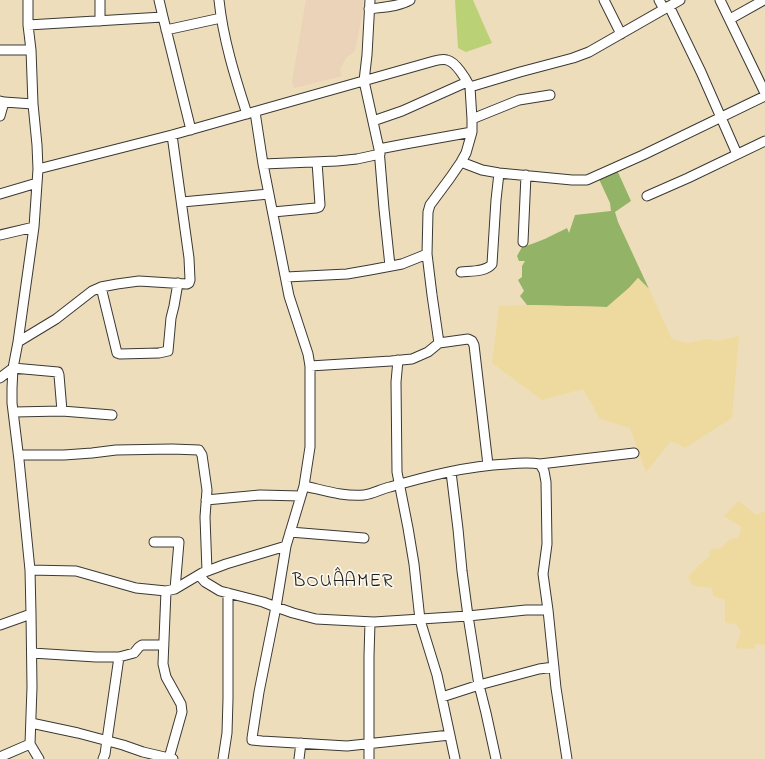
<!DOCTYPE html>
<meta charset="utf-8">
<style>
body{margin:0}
canvas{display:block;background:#edddba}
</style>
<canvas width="765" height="759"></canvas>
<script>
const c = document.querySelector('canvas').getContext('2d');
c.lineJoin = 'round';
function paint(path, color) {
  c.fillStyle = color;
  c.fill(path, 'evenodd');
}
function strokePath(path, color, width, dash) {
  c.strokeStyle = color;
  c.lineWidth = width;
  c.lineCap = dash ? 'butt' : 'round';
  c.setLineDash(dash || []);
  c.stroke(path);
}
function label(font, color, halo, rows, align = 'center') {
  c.font = font + ' "Indie Flower",sans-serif';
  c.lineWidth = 3.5;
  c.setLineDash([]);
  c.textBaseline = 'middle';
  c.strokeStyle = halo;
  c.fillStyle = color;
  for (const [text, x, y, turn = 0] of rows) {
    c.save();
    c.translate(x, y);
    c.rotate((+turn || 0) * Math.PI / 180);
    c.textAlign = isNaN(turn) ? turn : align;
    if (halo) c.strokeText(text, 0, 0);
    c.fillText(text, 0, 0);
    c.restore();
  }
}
paint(new Path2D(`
 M306,0H363V9L355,51L346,58L340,69L342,76L294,88L292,82Z`), '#ead3b8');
paint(new Path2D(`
 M455,0H473L486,30L492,43L466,52L458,48Z`), '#bad176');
paint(new Path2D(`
 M617,170L631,201L615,212L618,222L649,289L638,278L629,288L607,307L527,305L520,296L524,291L518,280L522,277V266L525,261H519L517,256L522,247C538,243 553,235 567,228L569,233L575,215L611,211L610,203L598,177Z`), '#93b367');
paint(new Path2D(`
 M638,278L649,289L672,339L687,343L708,339L718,341L739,336L732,418L685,448L671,441L646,472L630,428L600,419L583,389L542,400L492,363L499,306L527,305L607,307L629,288Z
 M739,501L756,515L765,511V645L755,644L754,649L735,648L741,632L736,624L725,623V600L713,596L712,588L693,586L688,577L697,567L709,557L711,549L721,548L730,539L738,538L742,527L724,516Z`), '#eeda9e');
const minor = new Path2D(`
 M28,0V25L31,50L33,104L37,145L38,169L34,227L18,342L13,368L12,388V403L19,460L30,570L31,614L32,687L30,744L39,759
 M100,0V21
 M159,0L163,17L191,130
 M219,0C223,39 235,77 247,114
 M370,0L367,55L364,81L379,149L384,209L390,266
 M604,0L621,34
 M659,0L664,9
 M720,0L765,93
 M669,6L701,72L737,154
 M369,9C383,7 398,7 410,0
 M730,19L764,0
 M28,25L163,17
 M166,30L221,18
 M0,50H31
 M0,101L4,102L33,104
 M0,116L4,102
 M472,119L519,100L550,95
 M373,121L402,111L467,82
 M379,149L405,144L472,132
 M461,162L482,170L499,173L572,180H587L643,155L765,96
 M263,164L337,161L357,159L380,154
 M38,169L172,135L434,61C438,60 443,59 447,60C456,62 466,79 470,87L520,72L573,58L589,52L680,0
 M0,194L37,183
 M647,196L688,178L765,141
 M182,202L269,194
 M273,212L316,208L319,207L320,205L317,162
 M0,235L34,227
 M523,242L526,175
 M427,254L432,295L439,343
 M461,272C471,271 486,272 492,264L496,200L499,173
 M286,277L347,274L370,270L402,264L427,254L428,212L430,205L450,178L461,162L466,153L472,132V119L470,87
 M101,287L117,353L120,354L159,353L168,351L171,318L174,306L178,283
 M18,342L56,319L92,291L101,287L117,284L139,281L187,284L189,283L190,280L189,258L172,135
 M398,360L396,382L397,472L408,528L414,564L420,620L437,675L455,759
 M310,366L391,361L412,359L428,352L439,343L468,339L472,341L474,345L488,465
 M0,378L13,368L58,372L59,375L62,411
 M14,412L62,411L112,415
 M19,455H64L92,453L116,450L172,449L199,450L202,455L207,490L205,517L207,571
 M540,464L634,453
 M451,472L458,529L462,571L468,616L479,685L486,713L496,759
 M304,486C323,490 344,497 364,495C373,494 381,489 390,487C428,476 467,466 507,464C518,463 529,462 540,464L544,471L546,482L547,544L543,574L548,610L556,688L567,759
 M206,500L260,495L301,496
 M290,532L364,538
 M154,542H179L175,589
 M286,546L276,607L259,692L252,738V740L262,741L347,746L450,735
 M30,570L76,571L136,588L166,591L175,589L202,573L226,564L286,546L304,486L310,447V366L308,354L289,296L263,164L255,112
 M199,575L205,582L220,591L263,602L276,607L293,613L316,619L374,622L468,616L526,610H548
 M166,591L163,664L166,677L181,704L182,712L169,758
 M0,625L31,614
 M32,653L96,657H119L105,754L103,759
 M119,657L134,653L139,647L142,645H164
 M442,697L479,685L539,669L554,667
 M31,723L78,733L123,745L143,752L173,759
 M0,757L30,744
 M223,759L227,733L228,699V593
 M299,759L301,743
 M369,759V656L370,622`);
strokePath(minor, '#3b3934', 11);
strokePath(minor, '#fff', 9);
c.letterSpacing = '1px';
label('19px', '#1c1c1c', '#fbf7ec', [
 ["BOUÂAMER",343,583]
]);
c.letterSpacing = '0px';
</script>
